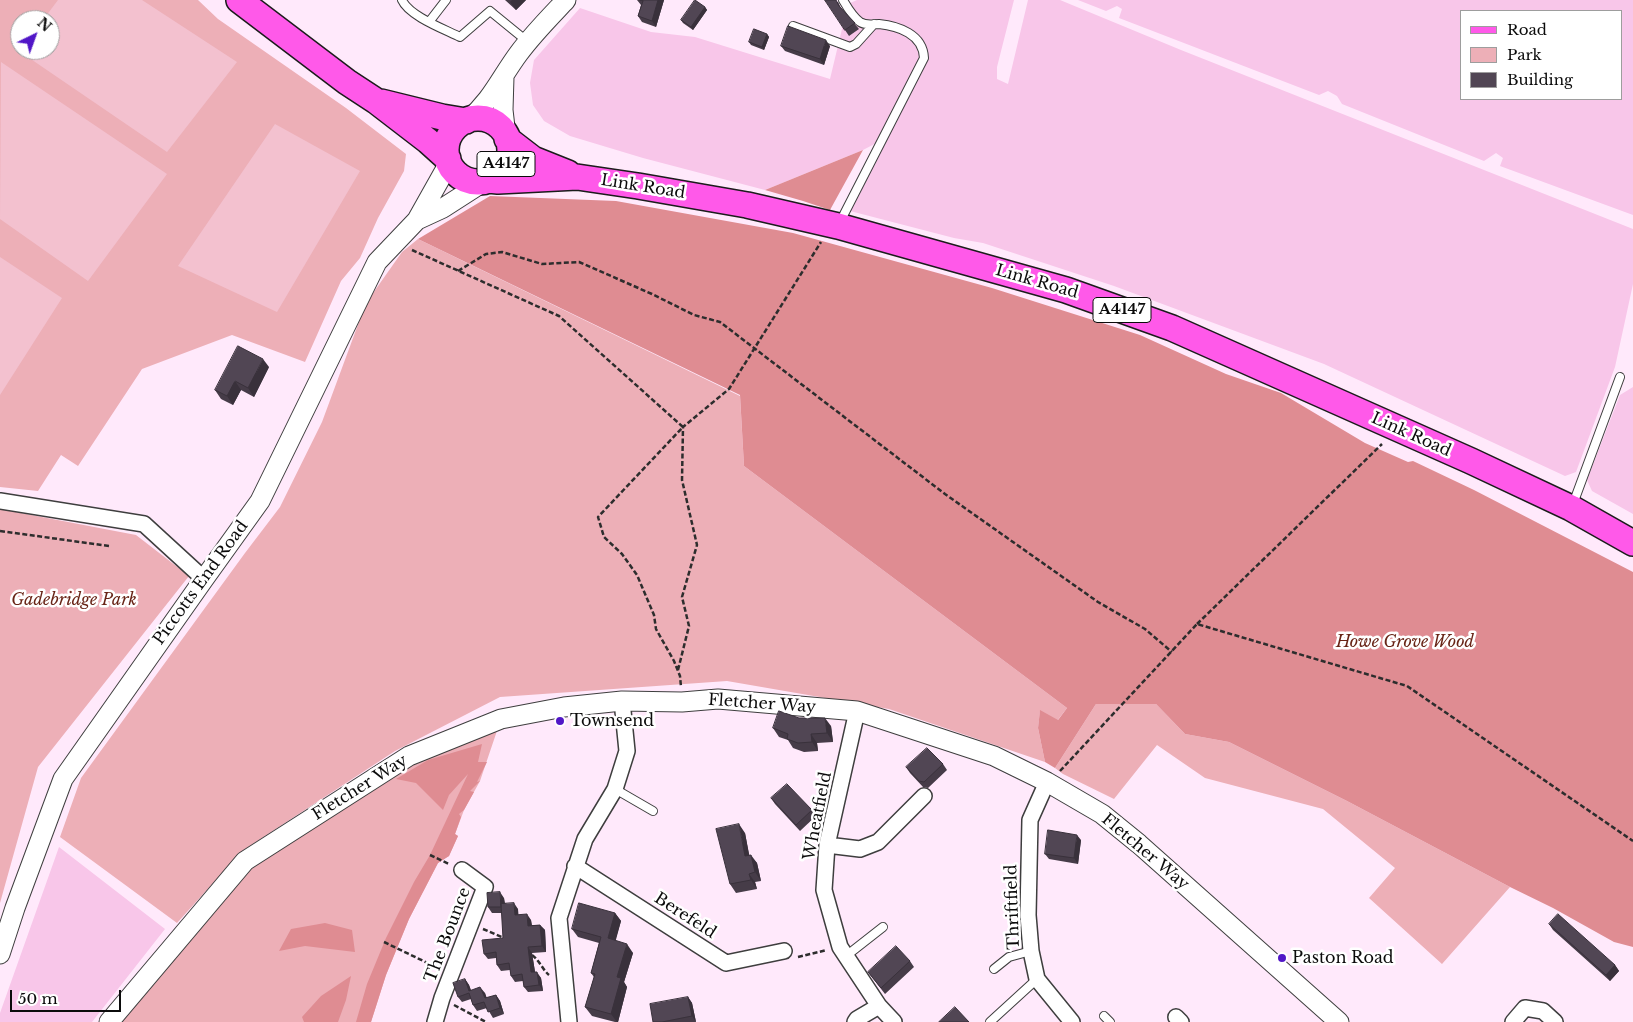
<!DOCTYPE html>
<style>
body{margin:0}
#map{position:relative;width:1633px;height:1022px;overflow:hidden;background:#ffe9fb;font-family:"Libre Baskerville",serif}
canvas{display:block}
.legend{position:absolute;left:1460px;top:10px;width:162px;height:90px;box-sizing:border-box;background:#fff;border:1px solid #9d9d9d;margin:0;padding:6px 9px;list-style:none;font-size:15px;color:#0b0b0b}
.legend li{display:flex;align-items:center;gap:10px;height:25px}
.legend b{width:25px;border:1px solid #9d9d9d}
.north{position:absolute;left:10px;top:10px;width:50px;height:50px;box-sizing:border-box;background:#fff;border:1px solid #9d9d9d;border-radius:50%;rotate:42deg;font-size:14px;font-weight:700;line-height:20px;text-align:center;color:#0b0b0b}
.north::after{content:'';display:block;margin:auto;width:18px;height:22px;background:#5116c7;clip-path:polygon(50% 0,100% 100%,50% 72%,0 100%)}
.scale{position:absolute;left:10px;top:990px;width:111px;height:22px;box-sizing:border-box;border:2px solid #0b0b0b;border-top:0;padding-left:6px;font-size:15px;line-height:18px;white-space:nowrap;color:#0b0b0b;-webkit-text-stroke:4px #fff;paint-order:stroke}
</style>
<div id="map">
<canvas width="1633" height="1022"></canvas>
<ul class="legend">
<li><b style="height:6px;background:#ff59e9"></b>Road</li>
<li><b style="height:14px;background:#edafb7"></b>Park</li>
<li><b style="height:14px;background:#514654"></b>Building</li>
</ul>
<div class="north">N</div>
<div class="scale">50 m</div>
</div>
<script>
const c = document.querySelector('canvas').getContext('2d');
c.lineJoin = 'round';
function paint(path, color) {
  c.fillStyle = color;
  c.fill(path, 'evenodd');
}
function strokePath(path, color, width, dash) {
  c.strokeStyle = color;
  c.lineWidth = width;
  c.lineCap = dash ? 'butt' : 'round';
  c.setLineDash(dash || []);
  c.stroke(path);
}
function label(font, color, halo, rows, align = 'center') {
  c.font = font + ' "Libre Baskerville",serif';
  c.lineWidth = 5;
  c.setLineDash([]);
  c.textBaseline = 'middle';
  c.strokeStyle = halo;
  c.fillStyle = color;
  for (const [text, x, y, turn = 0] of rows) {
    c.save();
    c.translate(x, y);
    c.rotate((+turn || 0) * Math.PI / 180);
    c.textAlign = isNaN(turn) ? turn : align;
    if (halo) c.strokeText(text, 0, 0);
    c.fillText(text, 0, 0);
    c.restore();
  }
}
paint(new Path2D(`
 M857,0H1014L997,67V79L1008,84L1028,0H1060L1181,50L1633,229V284L1615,367L1576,472L1565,476L1324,364L1114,286L983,243L954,238L850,211L884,139L863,150L765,190L643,158L570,136L544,121L533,105L530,83L534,60L580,8L651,32L695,37L830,79L848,4Z
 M1078,0H1633V215L1500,166L1503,158L1496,153L1484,161L1342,104L1337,96L1328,91L1319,95L1119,18L1122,9L1117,6L1106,11ZM1462,11H1622V99H1462Z
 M1633,387V514L1592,491L1587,480L1620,395Z
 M59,847L165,929L92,1022H0V1013Z`), '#f8c6e9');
paint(new Path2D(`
 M0,0H198L218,19L346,108L406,154L404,171L378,218L360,258L341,281L305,362L232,335L142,369L78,466L61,455L38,491L0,487ZM20,20H50V50H20Z
 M418,239L740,396L744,466L1067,708L1057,721L1040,711L1038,728L1045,762L889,709L727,681L500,697L395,751L242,851L177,923L60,837L81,778L245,553L280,507L322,422L366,303L402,252Z
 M0,509L136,535L189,576L38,767L0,903Z
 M1096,704H1156L1185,734L1229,742L1347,801L1510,887L1442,964L1369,898L1395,868L1323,809L1205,778L1157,745L1114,799L1063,774L1055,768Z
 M501,719L480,781L464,810L455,834L458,836L449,856L438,863L409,919L386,975L371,1022H109L245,861L409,756Z`), '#edafb7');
paint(new Path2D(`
 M863,150L830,210L803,201L765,190Z
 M490,196L616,201L793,233L992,288L1140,335L1226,374L1281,393L1365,443L1408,462L1413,461L1474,490L1633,572V947L1614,942L1553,908L1510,887L1347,801L1229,742L1185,734L1156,704H1096L1055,768L1045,762L1038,728L1040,710L1058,720L1067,708L744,466L740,395L418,239Z
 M482,744L478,762H487L477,782L480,781L470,791L474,792L464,810L459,814L461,817L455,834L458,836L449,856L438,863L409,919L386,975L371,1022H356L367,984L386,938L414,882L430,855L468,774L449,795L443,810L416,783L396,779L428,760Z
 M325,923L352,930L355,952L305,946L279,951L291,929Z
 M351,976L346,1000L338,1022H304L302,1017L321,996Z`), '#df8c92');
paint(new Path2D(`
 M58,0H142L237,62L167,152L19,51L20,50H50V20H43Z
 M1,62L167,174L88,281L0,219Z
 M275,124L360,171L277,312L178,266Z
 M0,257L62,298L0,395Z`), '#f3c1cf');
const service = new Path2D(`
 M402,0C409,16 444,29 460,37L490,11L528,42
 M429,22L446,0
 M793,26L850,47L856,44L874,24
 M840,222L924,58C923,34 898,26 879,24C872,24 866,26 860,22C853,17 847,7 843,0
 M1573,504L1620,377
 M615,789L653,811
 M846,956L883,927
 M994,969L1009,957L1031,951
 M1104,1016L1110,1022
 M990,1022L1037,979`);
const minor = new Path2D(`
 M0,501L144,524L204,579
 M1047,782L1030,820L1028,915L1031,951L1037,979L1072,1022
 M827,845L860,849L878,842L924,796
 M575,866L726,963L784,951
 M879,1006L894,1022
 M1176,1017L1181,1022
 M435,1022L442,998L485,887L462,870
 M569,1022L559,918L585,839L615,789L627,751L622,701
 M855,1022L857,1019L879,1006L840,947L824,890L827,845L857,711
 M1513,1022L1525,1008L1543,1011L1555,1022`);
const tertiary = new Path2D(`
 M504,77L503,110L506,136
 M468,120C492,100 501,77 519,53C533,34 550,17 566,0
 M417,220L443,208L485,181
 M0,954L15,908L63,779L204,579L260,501L377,262L417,220L449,163
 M109,1022L245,861L409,756L501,719L564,707L622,701L682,702L718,699L857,711L994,756L1047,782L1102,814L1139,844L1339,1022`);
const primary = new Path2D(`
 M239,0L347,82L376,101L428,141L448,159
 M381,102L442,117L466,121
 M446 150a32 32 0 1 1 64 0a32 32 0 1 1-64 0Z
 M507,139L533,159L568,173
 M488,180L498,181L577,177L638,186L747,205L838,226L1066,290L1172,328L1471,461L1571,508L1633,543`);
strokePath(service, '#3e3e3e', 10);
strokePath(minor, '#3e3e3e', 18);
strokePath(tertiary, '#3e3e3e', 21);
strokePath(primary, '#1c1c1c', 28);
strokePath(new Path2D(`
 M412,250L559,316L683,427L598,517L604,537L622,554L637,575L654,615L656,629L674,661L680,676L681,687
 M458,271L486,254L502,252L542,264L579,262L652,294L694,315L720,322L945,494L1098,602L1145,629L1172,652
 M0,531L109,546
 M1197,624L1382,444
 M678,670L689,626L682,597L697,545L682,480L683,427L729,389L821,242
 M1060,771L1197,624L1407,686L1633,841
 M430,855L449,864
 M483,929L504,938
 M384,942L438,968
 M532,955C540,961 542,969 549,975
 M798,957L827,950
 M454,1005L486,1022`), '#2d2d2d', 2.5, [5, 2.5]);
strokePath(service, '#fff', 8);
strokePath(minor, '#fff', 15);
strokePath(tertiary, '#fff', 19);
strokePath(primary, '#ff59e9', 25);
paint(new Path2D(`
 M505,0H526L516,10Z
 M637,0H664L656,27L642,22L638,16L641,5Z
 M825,0L838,2L841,8L859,29L849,36Z
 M705,7L707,10L693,30L683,23L681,20Z
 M767,34L769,37L764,50L751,45L749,42Z
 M781,46H830L824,65L785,51Z
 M269,367L254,397L241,390L233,405L221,399L215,390Z
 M799,718L831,726L833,742L817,743L818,751L804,752L793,748L788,740L779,737L773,728Z
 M943,764L947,770L928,788L923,787L910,773L906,767Z
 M771,798L812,810L816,816L800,831L775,804Z
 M745,833L749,855L757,863L761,881L755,882L757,889L736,893L730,884Z
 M1081,840L1078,864L1049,859L1045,854Z
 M504,898L505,903L518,909V915L531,920L532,925H540L545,930L546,952L532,953L535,972L541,978L543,991L528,992L524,987L523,981L515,982L511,976L510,970L501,971L497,965L496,958L488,959L484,954L503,938L502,913H492L488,907Z
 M615,913L621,921L615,941L633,953L624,982L627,987L618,1022H615L592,1016L585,1007L594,977L591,973L599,943L578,937L572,929Z
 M1549,924L1615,965L1619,971L1610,981L1553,930Z
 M910,961L914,967L885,994L868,972Z
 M465,979L469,985L471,990L485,993L486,998L496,995L500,1001L504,1014L493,1018L487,1008L477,1011L473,1005L471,999L462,1002L458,997Z
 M688,997L692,1003L696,1022H653Z`), '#463c48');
paint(new Path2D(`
 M512,0H526L516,10L510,2Z
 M658,0H664L656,27L652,21Z
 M705,7L707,10L693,30L691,27Z
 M767,34L769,37L764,50L762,47Z
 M826,40L830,46L824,65L820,59Z
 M263,359L269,367L254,397L248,388Z
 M235,381L241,390L233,405L227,396Z
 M825,718L831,726L833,742L827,733Z
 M811,734L817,743L818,751L812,742Z
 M739,824L745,833L751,864L745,856Z
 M1077,835L1081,840L1078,864L1074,858Z
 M751,855L757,863L761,881L755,872Z
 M749,874L755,882L757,889L751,880Z
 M500,892L504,898L505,912L501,907Z
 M514,903L518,909L519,921L515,915Z
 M615,913L621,921L614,947L608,938Z
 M527,914L531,920L532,931L528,926Z
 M540,925L545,930L546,952L542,946Z
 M627,944L633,953L624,982L627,987L618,1022H617L611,1014L617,977Z
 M528,947L532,953L536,978L531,972Z
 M1615,965L1619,971L1610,981L1606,975Z
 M537,972L541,978L543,991L539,985Z
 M465,979L469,985L473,997L469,991Z
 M480,987L485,993L489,1004L485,998Z
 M496,995L500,1001L504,1014L500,1008Z
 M688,997L692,1003L696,1022L692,1016Z`), '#39313b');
const building = new Path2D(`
 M640,0H658L652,21L638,16L643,1Z
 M695,0L705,7L691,27L681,20Z
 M825,0H836L839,6L855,23L845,30Z
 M788,26L826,40L820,59L781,46Z
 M754,29L767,34L762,47L749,42Z
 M238,346L263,359L248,388L235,381L227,396L215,390Z
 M779,711L799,718H825L827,733L811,734L812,742L798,743L787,739L788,734L773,728Z
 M927,748L943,764L924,782L919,781L906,767Z
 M787,784L812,810L796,825L771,798Z
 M739,824L745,856L751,855L755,872L749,874L751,880L730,884L716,829Z
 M1048,830L1077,835L1074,858L1045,854Z
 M500,892L501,907H488L487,893Z
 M514,903L515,915L527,914L528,926L540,925L542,946L528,947L531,972H537L539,985L524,987L522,974L511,976L509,963L497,965L496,952L484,954L482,940L503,938L501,904Z
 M579,903L615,913L608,938L627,944L617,977L621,978L611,1014L585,1007L595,974L591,973L601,937L572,929Z
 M1558,914L1615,965L1606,975L1549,924Z
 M896,946L910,961L881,988L868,972Z
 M465,979L469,991L480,987L485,998L496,995L500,1008L488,1012L484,1002L473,1005L469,993L458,997L453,983Z
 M688,997L692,1016L662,1022H653L650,1004Z
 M955,1007L969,1022H939Z`);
paint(building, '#514654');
strokePath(building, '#39313b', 1);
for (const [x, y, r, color] of [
 [560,721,5,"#5116c7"],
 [1282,958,5,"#5116c7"]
]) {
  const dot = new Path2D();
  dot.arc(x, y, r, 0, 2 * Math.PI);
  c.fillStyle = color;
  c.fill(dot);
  strokePath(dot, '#fff', 2);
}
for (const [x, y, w] of [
 [506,164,58],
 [1122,310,58]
]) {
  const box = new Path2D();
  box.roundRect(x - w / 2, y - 12.5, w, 25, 4);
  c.fillStyle = '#fff';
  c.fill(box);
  strokePath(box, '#0b0b0b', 1);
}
label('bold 15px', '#0b0b0b', null, [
 ["A4147",506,164],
 ["A4147",1122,310]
]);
label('16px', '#0b0b0b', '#fff', [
 ["Link Road",643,187,9],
 ["Link Road",1037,282,16],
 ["Link Road",1411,435,24],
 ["Piccotts End Road",201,583,-54],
 ["Fletcher Way",762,704,4],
 ["Fletcher Way",360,788,-32],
 ["Wheatfield",818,816,-79],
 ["Fletcher Way",1145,852,40],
 ["Thriftfield",1013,907,-92],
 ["Berefeld",685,916,33],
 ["The Bounce",448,935,-69]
]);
label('italic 16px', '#682416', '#fff', [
 ["Gadebridge Park",74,600],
 ["Howe Grove Wood",1405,642]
]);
label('16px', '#0b0b0b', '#fff', [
 ["Townsend",570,721],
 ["Paston Road",1292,958]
], 'left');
</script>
